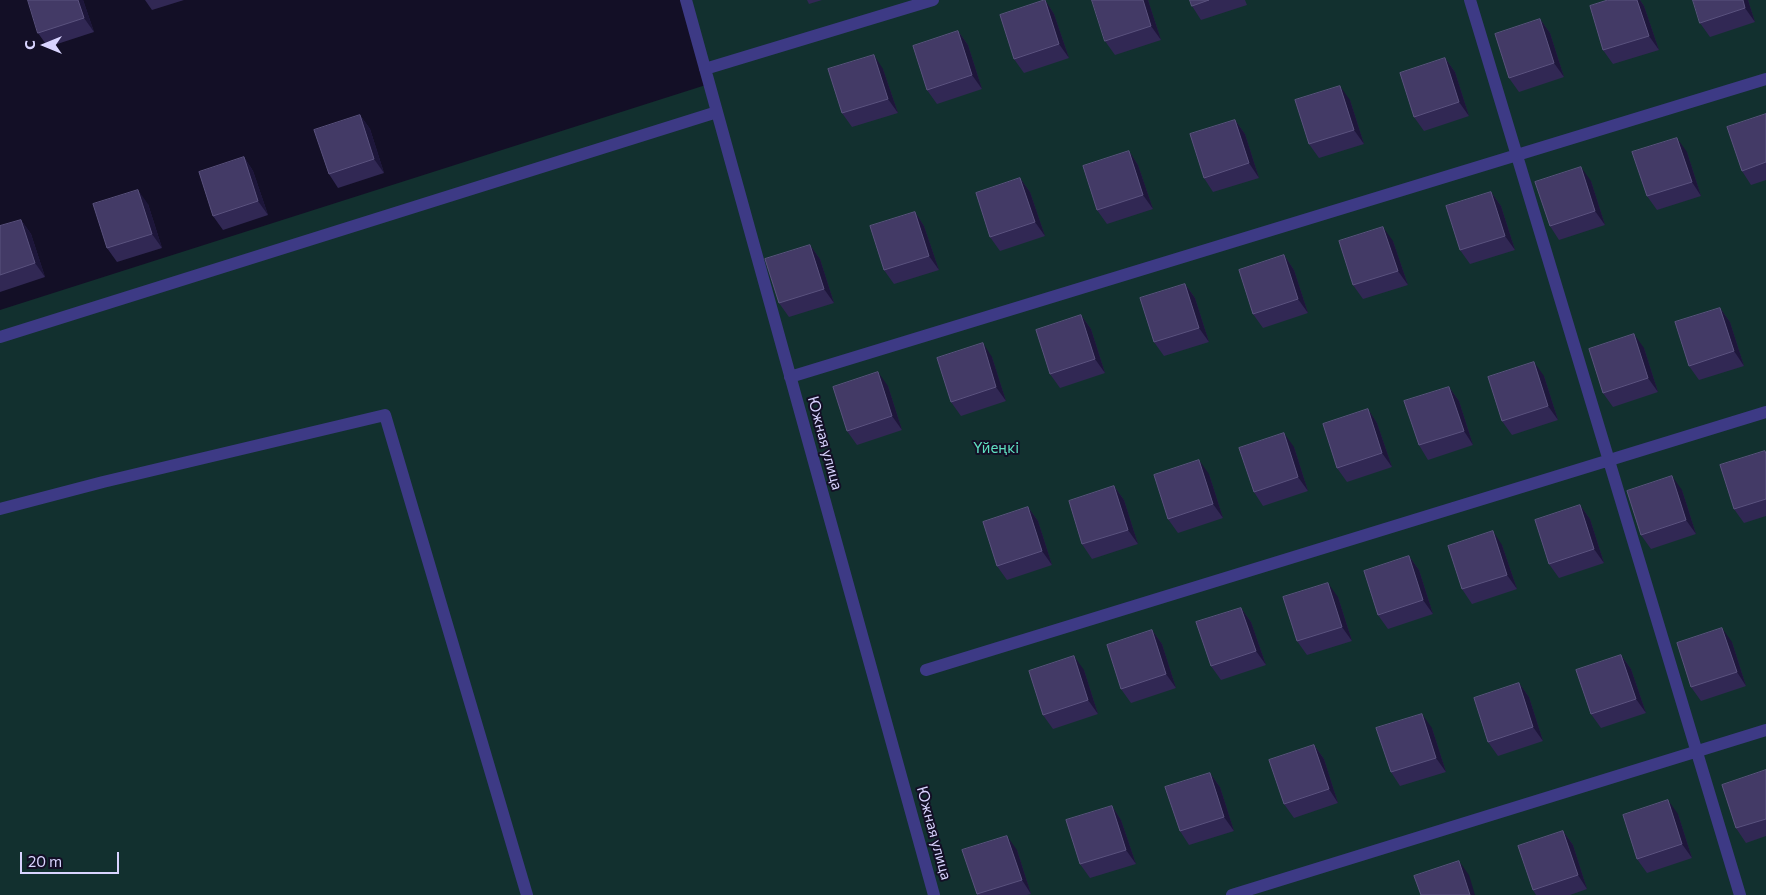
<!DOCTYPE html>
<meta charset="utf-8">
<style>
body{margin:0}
#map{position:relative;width:1766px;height:895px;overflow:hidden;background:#130f26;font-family:Commissioner,sans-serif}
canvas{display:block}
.north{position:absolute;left:20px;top:20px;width:50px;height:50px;-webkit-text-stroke:4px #130f26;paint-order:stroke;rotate:270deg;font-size:14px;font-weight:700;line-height:20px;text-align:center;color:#d9d4ff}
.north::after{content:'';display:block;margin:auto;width:18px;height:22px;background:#d9d4ff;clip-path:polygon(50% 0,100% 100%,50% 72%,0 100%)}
.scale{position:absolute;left:20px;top:852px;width:99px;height:22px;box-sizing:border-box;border:2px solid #d9d4ff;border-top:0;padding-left:6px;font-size:15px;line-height:18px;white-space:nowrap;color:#d9d4ff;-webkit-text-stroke:4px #130f26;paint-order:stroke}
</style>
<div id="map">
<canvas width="1766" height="895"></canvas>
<div class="north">С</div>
<div class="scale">20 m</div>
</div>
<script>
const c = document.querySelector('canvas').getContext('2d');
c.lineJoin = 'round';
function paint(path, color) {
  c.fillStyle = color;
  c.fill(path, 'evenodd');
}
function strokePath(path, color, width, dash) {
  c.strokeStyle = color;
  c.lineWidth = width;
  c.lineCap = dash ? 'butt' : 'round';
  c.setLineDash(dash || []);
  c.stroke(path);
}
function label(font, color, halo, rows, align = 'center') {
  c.font = font + ' Commissioner,sans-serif';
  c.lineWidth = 4;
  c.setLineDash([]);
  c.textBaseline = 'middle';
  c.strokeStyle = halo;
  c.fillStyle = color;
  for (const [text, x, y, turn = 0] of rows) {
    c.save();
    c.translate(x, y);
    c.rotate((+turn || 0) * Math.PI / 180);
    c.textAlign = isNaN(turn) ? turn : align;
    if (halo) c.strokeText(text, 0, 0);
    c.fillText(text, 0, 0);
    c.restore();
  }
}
paint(new Path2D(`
 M685,0H1766V895H0V310L709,84Z`), '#12302f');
strokePath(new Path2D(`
 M686,0L934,895
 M1470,0L1740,895
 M705,69L933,0
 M0,337L717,112
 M790,377L1766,79
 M0,509L103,482L385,415L527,895
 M926,670L1766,412
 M1232,895L1766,730`), '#3d3a85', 12);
paint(new Path2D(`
 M28,0H83L94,32L48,47L38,33Z
 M145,0H184L152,10Z
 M807,0H822L809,4Z
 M1045,0L1054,14L1069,58L1024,73L1014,59Z
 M1148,0L1161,40L1115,55L1105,41Z
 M1190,0H1245L1247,5L1201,20L1192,6Z
 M1608,0H1640L1644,6L1659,50L1613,64L1603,50Z
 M1748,0L1755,22L1710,37L1700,23Z
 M1540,19L1550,33L1564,77L1519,92L1509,78Z
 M958,31L968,45L982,89L937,104L927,90Z
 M1445,58L1455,72L1469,116L1424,131L1414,117Z
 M883,69L898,113L852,127L842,113Z
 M1350,100L1364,144L1319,158L1309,144Z
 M1766,114V180L1751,185L1742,171Z
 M360,115L370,129L384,173L338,188L329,174Z
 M1235,120L1245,134L1259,178L1213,192L1204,178Z
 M1129,151L1138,165L1153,209L1107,224L1097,210Z
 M1687,152L1701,196L1657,210L1647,196Z
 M244,157L253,171L268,215L223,230L213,216Z
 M1020,178L1030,192L1045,236L1000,251L990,237Z
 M1591,181L1605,225L1559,240L1550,226Z
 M1491,192L1501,206L1515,250L1470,264L1460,250Z
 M148,204L162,248L117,262L107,248Z
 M915,212L924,226L939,270L894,284L884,270Z
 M21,220L31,234L45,277L0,292V226Z
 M1393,241L1408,285L1363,299L1353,285Z
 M810,245L820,259L834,303L789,317L779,303Z
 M1284,255L1294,270L1308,313L1263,328L1253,314Z
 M1185,284L1195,298L1209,342L1164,356L1154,342Z
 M1720,308L1730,322L1744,366L1699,380L1689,366Z
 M1081,315L1091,329L1105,373L1060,388L1050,374Z
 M1644,348L1658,392L1613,407L1603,393Z
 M992,357L1006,401L961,416L951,402Z
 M1544,376L1558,420L1512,435L1502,421Z
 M888,386L902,430L857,445L847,431Z
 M1449,387L1459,401L1473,445L1428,460L1419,445Z
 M1368,409L1377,423L1392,467L1347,482L1337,468Z
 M1294,447L1308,491L1263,506L1254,492Z
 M1765,451L1766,452V516L1744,523L1734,509Z
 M1209,474L1223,518L1178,533L1168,519Z
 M1114,486L1124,500L1138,544L1092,559L1082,544Z
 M1682,490L1696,534L1651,549L1641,535Z
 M1580,505L1590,519L1604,563L1559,578L1549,564Z
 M1028,507L1038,521L1052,565L1007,580L997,566Z
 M1502,545L1517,589L1472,604L1462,589Z
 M1409,556L1419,570L1433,614L1388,629L1378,615Z
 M1338,597L1352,641L1307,655L1297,641Z
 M1241,608L1251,622L1266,665L1221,680L1211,666Z
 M1152,630L1162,644L1176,688L1131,703L1121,689Z
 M1732,642L1746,686L1701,701L1691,687Z
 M1621,655L1631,669L1646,713L1601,728L1591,714Z
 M1084,670L1098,714L1053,729L1043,715Z
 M1519,683L1529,697L1543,741L1498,756L1488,742Z
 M1432,728L1446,772L1400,786L1391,772Z
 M1314,745L1324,759L1338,803L1294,818L1284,804Z
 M1766,770V836L1746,843L1736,828Z
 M1210,773L1220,787L1234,831L1189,845L1180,831Z
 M1112,806L1121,820L1136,864L1090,878L1080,864Z
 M1678,814L1692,858L1647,873L1637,859Z
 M1563,831L1573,845L1587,889L1570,895H1536L1533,890Z
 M1017,850L1031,894L1027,895H977V894Z`), '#312854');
paint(new Path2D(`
 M78,0H83L94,32L84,18Z
 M1045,0L1054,14L1069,58L1059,44Z
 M1143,0H1148L1161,40L1151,26Z
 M1637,0H1640L1644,6L1659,50L1649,36Z
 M1743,0H1748L1755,22L1745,8Z
 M1540,19L1550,33L1564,77L1554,63Z
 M958,31L968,45L982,89L972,75Z
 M874,55L883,69L898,113L888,99Z
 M1445,58L1455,72L1469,116L1459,102Z
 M1340,86L1350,100L1364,144L1354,130Z
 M360,115L370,129L384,173L374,159Z
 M1235,120L1245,134L1259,178L1249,163Z
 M1677,138L1687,152L1701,196L1692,182Z
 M1129,151L1138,165L1153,209L1143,195Z
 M244,157L253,171L268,215L258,201Z
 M1581,167L1591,181L1605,225L1595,211Z
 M1020,178L1030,192L1045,236L1035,222Z
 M138,190L148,204L162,248L152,234Z
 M1491,192L1501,206L1515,250L1505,236Z
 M915,212L924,226L939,270L929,256Z
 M21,220L31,234L45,277L35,263Z
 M1383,227L1393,241L1408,285L1398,271Z
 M810,245L820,259L834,303L824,289Z
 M1284,255L1294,270L1308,313L1298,299Z
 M1185,284L1195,298L1209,342L1199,328Z
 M1720,308L1730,322L1744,366L1734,351Z
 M1081,315L1091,329L1105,373L1095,359Z
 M1634,334L1644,348L1658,392L1648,378Z
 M983,343L992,357L1006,401L996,387Z
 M1534,362L1544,376L1558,420L1548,406Z
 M878,372L888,386L902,430L892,416Z
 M1449,387L1459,401L1473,445L1464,431Z
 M1368,409L1377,423L1392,467L1382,453Z
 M1284,433L1294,447L1308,491L1298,477Z
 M1199,460L1209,474L1223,518L1213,504Z
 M1672,476L1682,490L1696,534L1686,520Z
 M1114,486L1124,500L1138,544L1128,530Z
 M1580,505L1590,519L1604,563L1594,549Z
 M1028,507L1038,521L1052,565L1042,551Z
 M1493,531L1502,545L1517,589L1507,575Z
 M1409,556L1419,570L1433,614L1423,600Z
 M1328,583L1338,597L1352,641L1342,627Z
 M1241,608L1251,622L1266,665L1256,651Z
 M1722,628L1732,642L1746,686L1737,672Z
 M1152,630L1162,644L1176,688L1166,674Z
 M1621,655L1631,669L1646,713L1636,699Z
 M1074,656L1084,670L1098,714L1088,700Z
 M1519,683L1529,697L1543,741L1533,727Z
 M1422,714L1432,728L1446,772L1436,758Z
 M1314,745L1324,759L1338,803L1329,789Z
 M1210,773L1220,787L1234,831L1224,817Z
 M1668,800L1678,814L1692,858L1682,844Z
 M1112,806L1121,820L1136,864L1126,850Z
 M1563,831L1573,845L1587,889L1578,875Z
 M1007,836L1017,850L1031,894L1022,880Z
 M1459,861L1469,875L1475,895H1470Z`), '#1d163a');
const building = new Path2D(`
 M28,0H78L84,18L38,33Z
 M1045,0L1059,44L1014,59L1000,15Z
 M1092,0H1143L1151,26L1105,41Z
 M1190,0H1209L1192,6Z
 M1608,0H1637L1649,36L1603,50L1590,6Z
 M1693,0H1743L1745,8L1700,23Z
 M1540,19L1554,63L1509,78L1495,34Z
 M958,31L972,75L927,90L913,46Z
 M874,55L888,99L842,113L828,69Z
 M1445,58L1459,102L1414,117L1400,73Z
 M1340,86L1354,130L1309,144L1295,100Z
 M1766,114V162L1742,171L1727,127Z
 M360,115L374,159L329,174L314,130Z
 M1235,120L1249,163L1204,178L1190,134Z
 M1677,138L1692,182L1647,196L1632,152Z
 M1129,151L1143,195L1097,210L1083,166Z
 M244,157L258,201L213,216L199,172Z
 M1581,167L1595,211L1550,226L1535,182Z
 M1020,178L1035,222L990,237L976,193Z
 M138,190L152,234L107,248L93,204Z
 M1491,192L1505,236L1460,250L1446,206Z
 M915,212L929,256L884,270L870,226Z
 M21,220L35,263L0,275V226Z
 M1383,227L1398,271L1353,285L1339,241Z
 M810,245L824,289L779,303L765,259Z
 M1284,255L1298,299L1253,314L1239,270Z
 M1185,284L1199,328L1154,342L1140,298Z
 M1720,308L1734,351L1689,366L1675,322Z
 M1081,315L1095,359L1050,374L1036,330Z
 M1634,334L1648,378L1603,393L1589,349Z
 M983,343L996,387L951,402L937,358Z
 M1534,362L1548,406L1502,421L1488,377Z
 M878,372L892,416L847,431L833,387Z
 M1449,387L1464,431L1419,445L1404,401Z
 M1368,409L1382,453L1337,468L1323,424Z
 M1284,433L1298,477L1254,492L1239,448Z
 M1765,451L1766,454V499L1734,509L1720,465Z
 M1199,460L1213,504L1168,519L1154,475Z
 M1672,476L1686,520L1641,535L1627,491Z
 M1114,486L1128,530L1082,544L1069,501Z
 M1580,505L1594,549L1549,564L1535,520Z
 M1028,507L1042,551L997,566L983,522Z
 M1493,531L1507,575L1462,589L1448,546Z
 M1409,556L1423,600L1378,615L1364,571Z
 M1328,583L1342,627L1297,641L1283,597Z
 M1241,608L1256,651L1211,666L1196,622Z
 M1722,628L1737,672L1691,687L1677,643Z
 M1152,630L1166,674L1121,689L1107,645Z
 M1621,655L1636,699L1591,714L1576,670Z
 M1074,656L1088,700L1043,715L1029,671Z
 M1519,683L1533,727L1488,742L1474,698Z
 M1422,714L1436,758L1391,772L1376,728Z
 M1314,745L1329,789L1284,804L1269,760Z
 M1766,770V819L1736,828L1722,785Z
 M1210,773L1224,817L1180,831L1165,787Z
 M1668,800L1682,844L1637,859L1623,815Z
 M1112,806L1126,850L1080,864L1066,820Z
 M1563,831L1578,875L1533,890L1518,846Z
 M1007,836L1022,880L977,894L962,850Z
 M1459,861L1470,895H1421L1414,876Z`);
paint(building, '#433a66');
strokePath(building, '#5a527e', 1);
label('15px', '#d9d4ff', '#130f26', [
 ["Южная улица",825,443,75],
 ["Южная улица",934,833,75]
]);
label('15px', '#5fe0c0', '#130f26', [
 ["Үйеңкі",996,448]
]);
</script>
